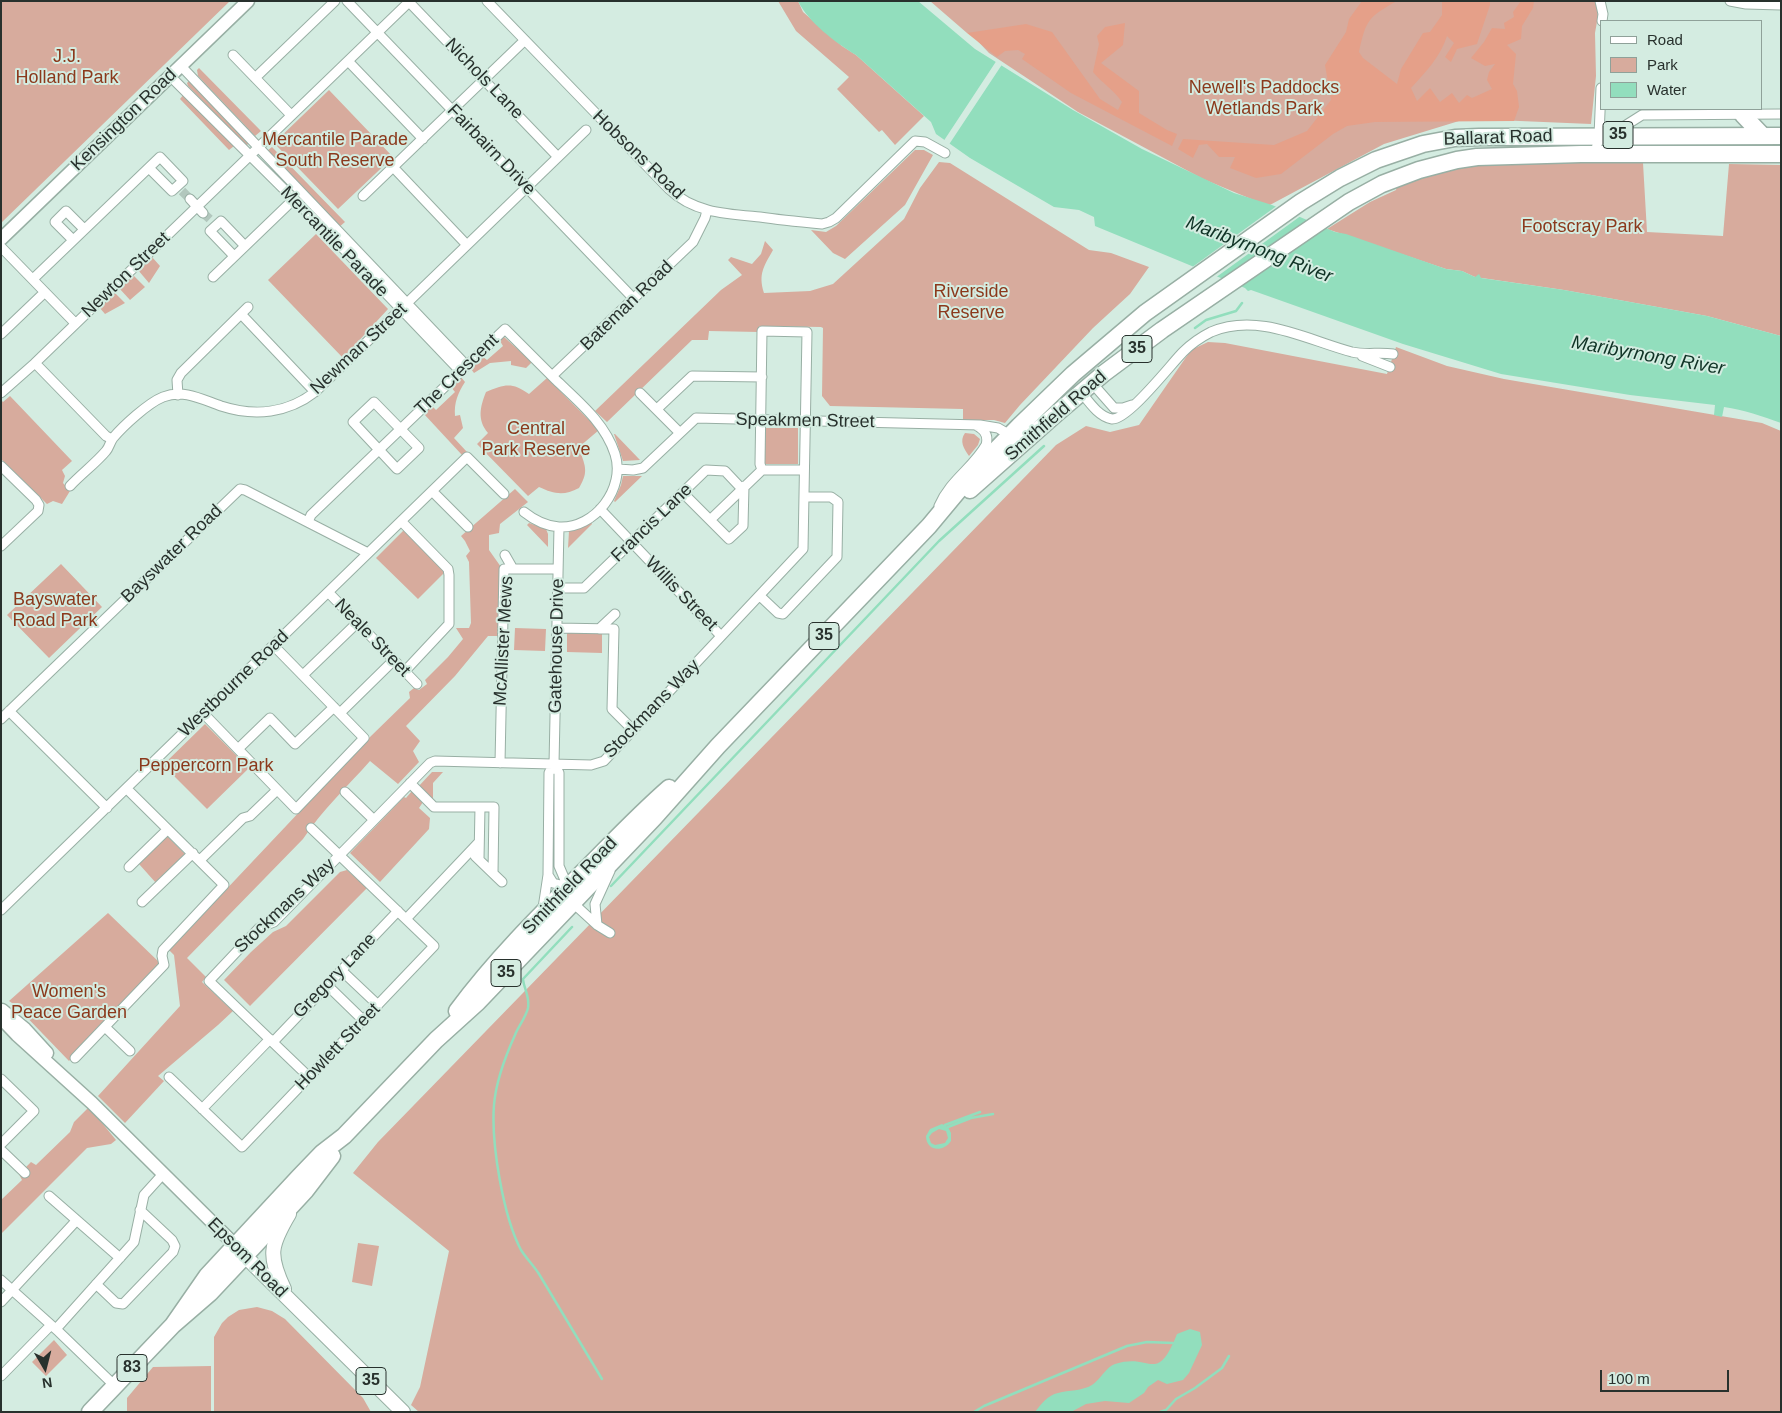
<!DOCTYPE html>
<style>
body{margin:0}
#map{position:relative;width:1782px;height:1413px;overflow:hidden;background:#d4ece1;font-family:Helvetica,sans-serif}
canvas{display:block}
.frame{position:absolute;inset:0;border:2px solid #28312d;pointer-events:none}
.legend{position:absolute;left:1600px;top:20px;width:162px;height:90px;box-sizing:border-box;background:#d4ece1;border:1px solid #8fa199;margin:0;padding:6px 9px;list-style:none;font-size:15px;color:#28312d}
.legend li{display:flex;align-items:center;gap:10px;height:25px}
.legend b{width:25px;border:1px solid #8fa199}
.north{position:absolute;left:20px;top:1343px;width:50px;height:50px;-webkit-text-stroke:4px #d4ece1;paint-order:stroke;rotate:172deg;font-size:14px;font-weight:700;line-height:20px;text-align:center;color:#28312d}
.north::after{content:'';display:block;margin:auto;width:18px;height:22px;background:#28312d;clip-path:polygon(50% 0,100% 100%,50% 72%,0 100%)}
.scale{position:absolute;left:1600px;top:1370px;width:129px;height:22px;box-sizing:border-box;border:2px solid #28312d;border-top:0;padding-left:6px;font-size:15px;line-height:18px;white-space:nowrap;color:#28312d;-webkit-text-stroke:4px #d4ece1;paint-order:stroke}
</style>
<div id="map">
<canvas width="1782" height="1413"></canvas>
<div class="frame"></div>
<ul class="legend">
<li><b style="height:6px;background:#fff"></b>Road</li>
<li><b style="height:14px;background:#d7ab9d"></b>Park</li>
<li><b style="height:14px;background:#92debd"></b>Water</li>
</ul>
<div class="north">N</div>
<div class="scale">100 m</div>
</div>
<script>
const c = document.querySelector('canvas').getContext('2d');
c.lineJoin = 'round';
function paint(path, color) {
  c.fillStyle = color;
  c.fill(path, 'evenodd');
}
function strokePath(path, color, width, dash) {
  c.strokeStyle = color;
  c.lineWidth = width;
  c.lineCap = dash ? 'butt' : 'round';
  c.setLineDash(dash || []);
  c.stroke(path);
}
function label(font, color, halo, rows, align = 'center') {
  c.font = font + ' Helvetica,sans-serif';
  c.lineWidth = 4;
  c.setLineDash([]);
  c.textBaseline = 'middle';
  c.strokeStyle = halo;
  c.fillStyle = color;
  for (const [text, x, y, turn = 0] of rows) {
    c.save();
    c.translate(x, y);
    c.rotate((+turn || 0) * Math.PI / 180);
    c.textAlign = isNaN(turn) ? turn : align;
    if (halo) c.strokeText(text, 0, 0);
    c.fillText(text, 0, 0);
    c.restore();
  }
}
paint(new Path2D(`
 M1,1H230L1,223Z
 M778,1H798L803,12L842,46L856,55L924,116L895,145L882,130L879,132L837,89L849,77L796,31Z
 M930,1H1596L1598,16L1595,33L1596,76L1591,124L1496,120L1459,121L1384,144L1268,206L1203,179L1078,112L989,53L970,33H967Z
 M199,68L261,131L255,136L198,76L197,70Z
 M189,81L192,82L250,142L246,146L188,86L187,83Z
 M329,90L393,157L338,209L274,143Z
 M184,94L234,146L229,150L180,99Z
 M272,147L345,222L338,228L334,224V220L267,151Z
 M915,150H924L933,155L905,205L845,259L833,253L811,230L826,232L836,226Z
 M939,162L950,163L1089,250L1111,253L1149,267L1130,294L1093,328L1020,405L1005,423L994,420H963V409L830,406L822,396L823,328L821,327L759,326V332L709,331L708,340H692L607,422L595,411L721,290L742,275L728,260L731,257L752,264L761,254L765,241L773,250C764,266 758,274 764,293L810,291L833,284L904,219L920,188Z
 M1496,162L1643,163L1647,232L1723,236L1729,164L1781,165V336L1707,316L1564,290L1475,277L1462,271L1446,269L1327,229L1370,202L1396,190L1397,186C1430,174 1461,167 1496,162Z
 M316,234L388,309L343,358L268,280Z
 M152,257L160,266L149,283L138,270Z
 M133,275L145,287L130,300L119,288Z
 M114,292L125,303L105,314L99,307Z
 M504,337L532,362L526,368L511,365V361L490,363L474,373L471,369L483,357L487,360L503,346L500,341Z
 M1208,342L1225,343L1387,374L1396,347L1447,366L1504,379L1762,423L1781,431V1412H419L411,1405L420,1387L449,1251L353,1173L378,1142L1056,445L1086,426L1110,432L1139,425L1191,350Z
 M461,377L465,382C458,393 454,402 455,416L460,415L463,428L454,438L467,452L462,455L424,414L432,406L436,410L455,392L451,387Z
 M547,378L599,430L579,447C584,465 590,470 579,488C564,496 554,494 539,487L528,496L477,444L488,433C477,420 480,407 486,392C505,384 512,382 529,394Z
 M10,396L72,461L62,470L65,476L63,483L70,491L62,504L53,501L47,504L1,459V400L3,402Z
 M765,428H798V464H765Z
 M965,433L974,434L980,439L978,445L969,456C964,449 959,441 965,433Z
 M614,434H615L640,460L623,461Z
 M623,476H642L615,502L614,501L621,485Z
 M515,489L528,502L500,524L499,533L489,535V550L501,567L500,636H488L455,676L406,726L420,741L413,751L419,762L398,784L370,761C347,787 322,810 303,839L187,958L206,977L202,982L233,1011L218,1025L158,1076L164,1081L125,1123L98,1096L180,1006L174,955L169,950L370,737L410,698L409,692L414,688L419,690L427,684L425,680L448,657L463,639L456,628H469L471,623L469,562L466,556L470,551L465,541L461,536Z
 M529,523L546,529L548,534V547L527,525Z
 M592,523V524L568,548L569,531Z
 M405,529L444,568V573L418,599L376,558Z
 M61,564L102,607L49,658L7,615Z
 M515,628L546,629L545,651L514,650Z
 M567,632H602V653L567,652Z
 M205,724L249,768L207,809L163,765Z
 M432,772H443L433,783V801L418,787Z
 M412,791L423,802L419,808L430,818L429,829L380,882L350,853L404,797L406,798Z
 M167,836L185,854L156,883L139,864Z
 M347,870L367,888L250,1006L224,980L251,952L273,932L286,926L340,872Z
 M108,913L160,963L69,1061L15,1005L9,1001Z
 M89,1107L116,1140L111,1144L87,1148L1,1234V1200L22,1180L19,1174L31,1162L36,1165L70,1132L74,1122Z
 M358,1243L379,1246L372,1286L352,1282Z
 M257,1307L272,1311L285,1319L363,1398L371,1412H214V1337L222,1323L228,1317L239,1310Z
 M54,1340L67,1355L46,1376L32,1362Z
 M211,1366V1412H127V1398L153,1367Z`), '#d7ab9d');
paint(new Path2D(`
 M1362,1H1397C1368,17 1366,20 1359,52L1363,58L1397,84L1401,69L1423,33L1430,32L1442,15V1H1490V5L1477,44L1457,49L1451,62L1445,57L1454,43L1447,36C1441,56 1425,73 1411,88L1417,101L1430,88L1440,102L1452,93L1459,103L1467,95L1472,98L1492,89L1487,80L1489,72L1495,64L1485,66L1471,58L1484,42L1492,28L1505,29L1504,23L1514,17L1513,12L1521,1H1534L1533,8L1522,26L1521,39L1507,45L1516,54L1513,84L1517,91L1519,107L1514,121L1375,122L1347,126L1333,134L1281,174L1256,178L1230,168L1235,157H1219L1207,144L1199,145L1193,158L1178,149L1183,139L1274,145L1307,131L1331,100L1325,65L1346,32L1349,19Z
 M1125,23L1123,45L1101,63L1139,91V113L1167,130L1177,134L1172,146L1071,93L1022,59L1025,54L1018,50L1005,51L997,57L967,33L1026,24L1052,32L1100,99L1118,110L1122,102C1113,89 1103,84 1093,72L1099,44L1097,36L1105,27Z`), '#e5a089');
paint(new Path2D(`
 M798,1H918L975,49L1073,110L1142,149L1234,193L1272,205L1335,232L1346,234L1446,269L1462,271L1475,277L1479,274L1481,278L1564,290L1707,316L1781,336V423C1762,416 1744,410 1724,407L1722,417L1714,415L1715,405L1630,395L1501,374L1403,344L1251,290L1248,291L1245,288L1095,226L1094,217L1079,210L1054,207L970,158L936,134L931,122L856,55C836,43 808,22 798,1Z
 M942,1124L948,1127L951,1133V1141C943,1153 926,1151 926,1136L930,1129ZM939,1129L946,1131L948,1138L945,1143L935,1145L931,1143L929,1137L932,1133Z
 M1190,1329L1200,1332L1202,1345L1189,1373L1183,1380L1167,1384L1158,1380L1148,1387L1144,1393L1129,1403L1105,1401L1086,1404L1071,1412H1035C1041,1404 1048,1395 1058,1393C1069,1390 1082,1391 1092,1385C1100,1380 1106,1367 1115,1364C1152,1352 1156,1386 1177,1334Z`), '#92debd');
paint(new Path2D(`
 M997,60L1003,63L948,146L943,142Z
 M1278,205L1302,215L1215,278L1191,268Z`), '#d4ece1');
strokePath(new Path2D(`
 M1195,328L1206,320L1236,311L1242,303
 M611,886L939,541L1044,446
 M572,927L523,979C524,989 530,997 528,1008C526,1017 518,1027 515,1035C505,1057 496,1081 494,1105C491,1143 503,1216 521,1250C526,1258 534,1266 539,1274C560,1309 581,1344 602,1379
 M945,1125L980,1112
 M948,1127L971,1118L993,1114
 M974,1412L984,1406L1127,1346L1147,1342L1173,1343
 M1160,1412L1166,1410L1176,1399L1195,1388L1222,1368L1229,1356`), '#92debd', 2.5);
strokePath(new Path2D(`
 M182,191L190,199
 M203,213L213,222`), '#b2c7bd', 9, [9, 4.5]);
const street = new Path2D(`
 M347,1L634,299
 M487,1L669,189C694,213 727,214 760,217C780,220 801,222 822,224L829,222L836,218L915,141L925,142L945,153
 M1600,1L1603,14L1602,21
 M1730,1L1746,4L1781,5
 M409,2L558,157
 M233,55L291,115
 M348,61L423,139
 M181,66L466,365
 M170,76L333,238L460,371
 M255,78L335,1
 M1612,134L1642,115L1781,114
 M1595,154L1599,136L1601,88
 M393,167L467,245
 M363,196L525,40
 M190,199L203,213
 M73,240L55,222L66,211L84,229
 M1,247L75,323
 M234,256L210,231L221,221L245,246
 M213,277L293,200
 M33,279C75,239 117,198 160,157L183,181L172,191L149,168
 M241,314L315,392
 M1,334L45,292
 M1362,356L1390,367
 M35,363L106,436L112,439
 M552,376L693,242L705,218L707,210
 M1092,383L1114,408H1123L1132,405
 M1081,392C1089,402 1099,417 1112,419C1128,420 1171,364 1183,352C1191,344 1201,337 1211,332C1258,312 1307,340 1352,352C1365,355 1380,352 1393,354
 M1,393L35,363L410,1
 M640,393L680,433
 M178,395L177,380L181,373L248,307
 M374,402L419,448L397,469L353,422Z
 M657,409L692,376L762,377
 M1,466L36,500L39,505L38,511L1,546
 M618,469L633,470L643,468L696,418L980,425L998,428L1010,435
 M70,486C81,474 95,464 106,451C109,448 110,442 113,438C123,426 148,403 163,397C184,389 201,399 221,406C255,417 288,413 315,392L586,130
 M432,491L468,527
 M683,493L729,539L743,526L744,486
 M939,506C950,480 973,468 986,445C989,435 984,429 975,425
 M600,509L721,636
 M710,520L762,470
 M401,521L448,569L449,575V624L405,671
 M308,522L311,515L505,329C522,346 539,363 556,380C579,402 605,423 615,454C626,488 595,529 559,527C546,526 534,520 524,512
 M559,527L554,764L549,773L548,875L553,883L568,887
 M505,555L513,569
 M558,588H584L706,470L725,471L742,489
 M328,592L417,684
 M760,596L778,613L783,614L837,557L838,502L831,497H804
 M557,628L614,629L612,709L633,730
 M599,629L615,614
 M303,675L357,623
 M9,711L107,808
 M340,713L394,660
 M204,714L296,809L364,738L274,646
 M1,719L240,489L245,490L368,553
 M238,749L270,718L295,744L334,707
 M500,763L504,569H558
 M554,764L559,773V866L568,887
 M410,783L434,807H494L493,873
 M345,792L374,820
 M475,856L502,882
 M479,859L480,807
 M200,860L243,818L250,816L277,790
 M129,867L167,830
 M142,902L193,853
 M573,903L597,925L610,933
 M543,908L548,875
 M1,910L467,457L504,494
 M406,919L479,842
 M597,925L595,904L610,871
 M341,970L378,1005
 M327,985L363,1020
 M105,1027L130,1051
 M273,1042L398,911
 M75,1058L164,965L162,956L163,950L224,885L127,789
 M169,1077L242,1147L434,946L311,828
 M309,1077L209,981L259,928L274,922L430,763L435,761L591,765L604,761L803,549L807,332L762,331L760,464L762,470H804
 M1,1079L34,1111L1,1144
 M202,1109L270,1039
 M1,1150L25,1173
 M49,1196L120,1258
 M1,1280L59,1332L115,1386
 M96,1284L116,1303L123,1304L173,1252L175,1246L172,1240L140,1210
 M1,1302L76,1221
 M56,1329L134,1242L144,1195L163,1174
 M1,1376L51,1325`);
const secondary = new Path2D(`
 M1,239L248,1
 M2,1010L25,1029L47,1053
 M1,1018L17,1035L92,1103L235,1245`);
const primary = new Path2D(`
 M245,1256L403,1412
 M284,1289C268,1255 270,1246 289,1214`);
const highway = new Path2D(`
 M1743,115L1763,136
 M970,490L1056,414L1103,374L1162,330L1349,202L1382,184L1419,170L1457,160L1477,157L1581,154H1781
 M457,1011C494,961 538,917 582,873C611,844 638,815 669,788
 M173,1325L207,1276L299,1177L322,1153L344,1136L436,1040L478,1002L654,818L718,746L929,526L974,472L1019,426L1073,374L1145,313L1301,202L1340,178L1376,160L1423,144L1455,138L1479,137L1781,136
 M90,1412L173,1325L210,1293L257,1243L306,1190L332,1156`);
strokePath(street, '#98afa4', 11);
strokePath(secondary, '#98afa4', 15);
strokePath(primary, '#98afa4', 16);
strokePath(highway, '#98afa4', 19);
strokePath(street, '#fff', 9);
strokePath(secondary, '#fff', 12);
strokePath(primary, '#fff', 14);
strokePath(highway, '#fff', 16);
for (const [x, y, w] of [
 [1618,135,30],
 [1137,349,30],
 [824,636,30],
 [506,973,30],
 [132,1368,30],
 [371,1381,30]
]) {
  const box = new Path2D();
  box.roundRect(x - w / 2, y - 13.5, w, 27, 4);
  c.fillStyle = '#d4ece1';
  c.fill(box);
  strokePath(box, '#28312d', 1);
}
label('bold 16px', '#28312d', null, [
 ["35",1618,135],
 ["35",1137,349],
 ["35",824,636],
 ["35",506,973],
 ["83",132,1368],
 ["35",371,1381]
]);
label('18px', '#8b391c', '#d4ece1', [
 ["J.J.",67,57],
 ["Holland Park",67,78],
 ["Newell's Paddocks",1264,88],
 ["Wetlands Park",1264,109],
 ["Mercantile Parade",335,140],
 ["South Reserve",335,161],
 ["Footscray Park",1582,227],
 ["Riverside",971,292],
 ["Reserve",971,313],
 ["Central",536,429],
 ["Park Reserve",536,450],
 ["Bayswater",55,600],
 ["Road Park",55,621],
 ["Peppercorn Park",206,766],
 ["Women's",69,992],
 ["Peace Garden",69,1013]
]);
label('18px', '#28312d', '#d4ece1', [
 ["Nichols Lane",484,79,46],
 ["Kensington Road",124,120,-44],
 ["Ballarat Road",1498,138,-2],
 ["Fairbairn Drive",491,150,46],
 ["Hobsons Road",638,155,44],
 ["Mercantile Parade",334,242,46],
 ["Newton Street",126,275,-44],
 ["Bateman Road",627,306,-44],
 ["Newman Street",359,349,-43],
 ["The Crescent",457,375,-44],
 ["Smithfield Road",1056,416,-41],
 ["Speakmen Street",805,421,1],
 ["Francis Lane",652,523,-44],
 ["Bayswater Road",172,554,-44],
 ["Willis Street",681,594,46],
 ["Neale Street",372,638,46],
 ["McAllister Mews",504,641,-87],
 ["Gatehouse Drive",557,646,-89],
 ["Westbourne Road",234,684,-44],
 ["Stockmans Way",652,709,-46],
 ["Smithfield Road",570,886,-46],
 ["Stockmans Way",285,906,-43],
 ["Gregory Lane",335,976,-46],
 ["Howlett Street",338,1047,-46],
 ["Epsom Road",247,1258,45]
]);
label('italic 19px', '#103326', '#d4ece1', [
 ["Maribyrnong River",1259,250,21],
 ["Maribyrnong River",1648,356,10]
]);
</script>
